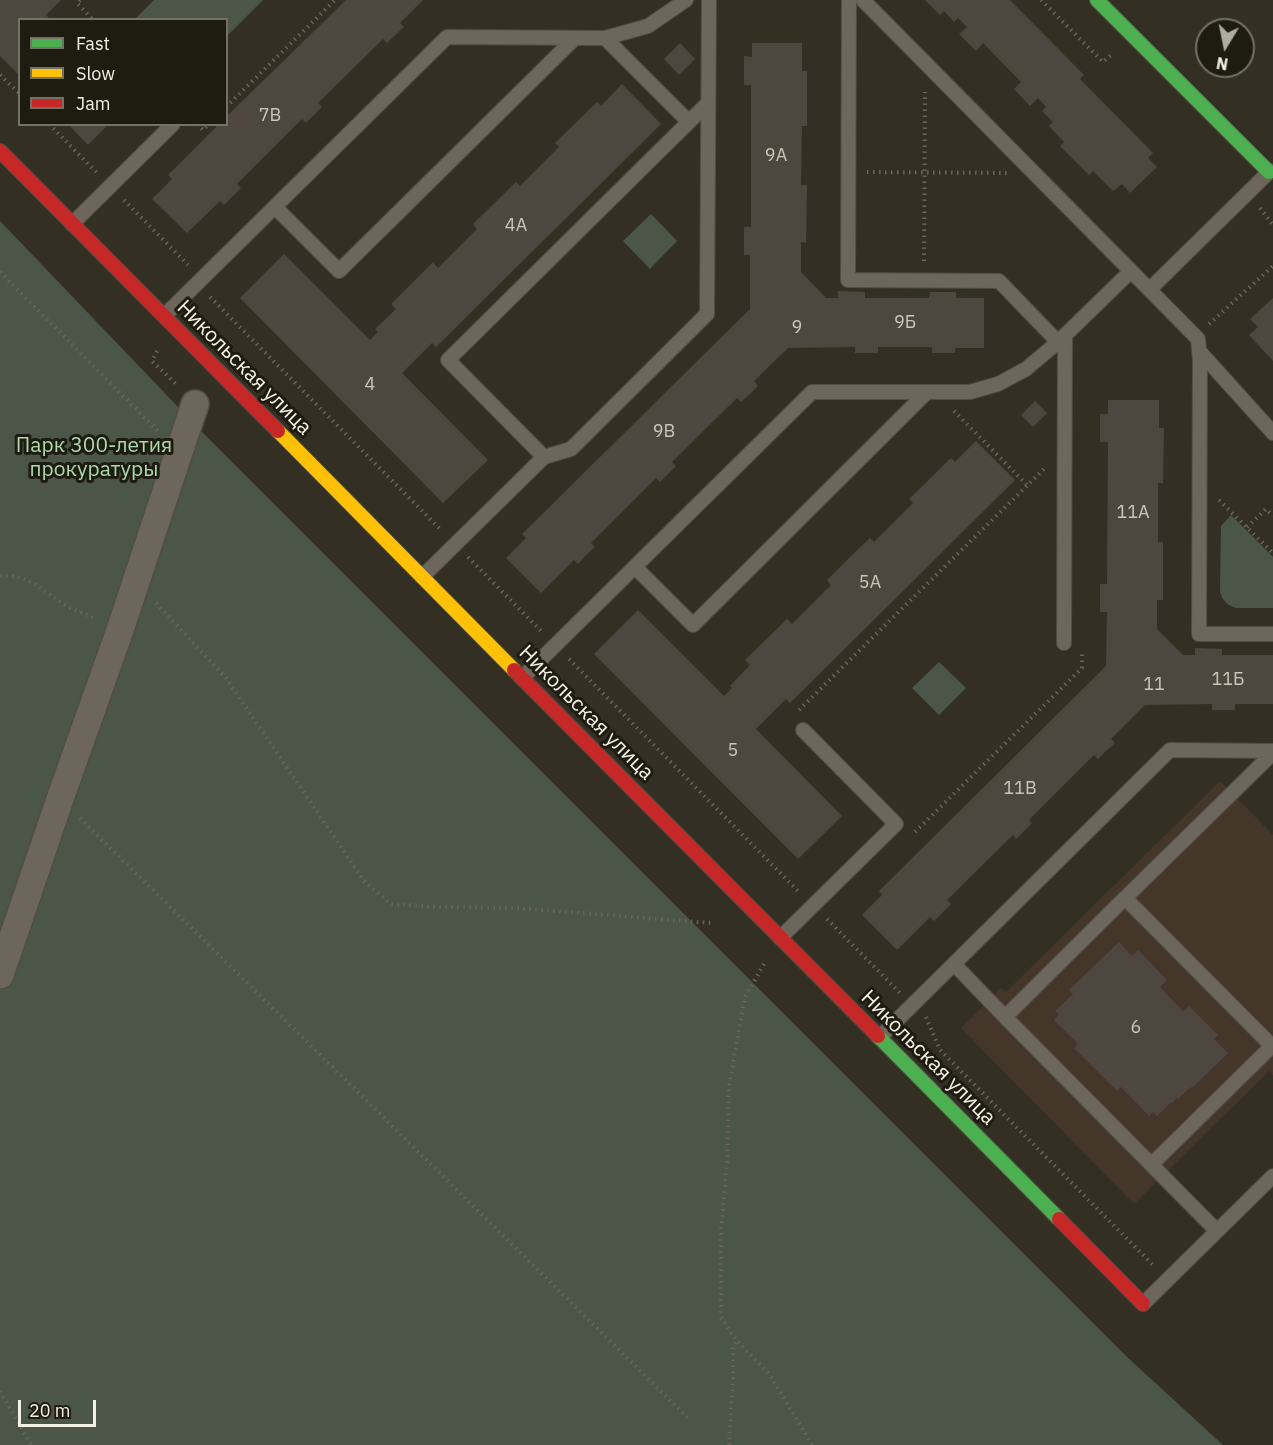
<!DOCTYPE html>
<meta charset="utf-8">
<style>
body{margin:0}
#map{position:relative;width:1273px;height:1445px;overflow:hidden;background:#333023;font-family:"IBM Plex Sans",sans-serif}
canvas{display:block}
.legend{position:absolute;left:18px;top:18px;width:210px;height:108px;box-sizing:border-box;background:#1e1b11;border:2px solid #747165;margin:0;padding:8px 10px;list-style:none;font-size:18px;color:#f4f1e3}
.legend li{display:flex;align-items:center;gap:12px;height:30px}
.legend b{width:30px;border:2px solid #747165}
.north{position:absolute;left:1195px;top:18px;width:60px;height:60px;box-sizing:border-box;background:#1e1b11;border:2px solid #747165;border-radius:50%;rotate:190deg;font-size:16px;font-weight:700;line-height:24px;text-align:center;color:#f4f1e3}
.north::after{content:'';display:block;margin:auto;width:21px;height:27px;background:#b0ada0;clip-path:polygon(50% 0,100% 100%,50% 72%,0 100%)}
.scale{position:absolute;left:18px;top:1400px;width:78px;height:27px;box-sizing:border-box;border:3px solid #f4f1e3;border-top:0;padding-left:8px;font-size:18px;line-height:21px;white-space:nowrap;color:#f4f1e3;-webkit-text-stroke:4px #1e1b11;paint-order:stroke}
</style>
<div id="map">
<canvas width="1273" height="1445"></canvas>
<ul class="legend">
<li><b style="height:8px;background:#4caf50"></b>Fast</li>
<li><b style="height:8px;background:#ffc107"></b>Slow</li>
<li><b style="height:8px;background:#c62828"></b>Jam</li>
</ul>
<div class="north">N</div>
<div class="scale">20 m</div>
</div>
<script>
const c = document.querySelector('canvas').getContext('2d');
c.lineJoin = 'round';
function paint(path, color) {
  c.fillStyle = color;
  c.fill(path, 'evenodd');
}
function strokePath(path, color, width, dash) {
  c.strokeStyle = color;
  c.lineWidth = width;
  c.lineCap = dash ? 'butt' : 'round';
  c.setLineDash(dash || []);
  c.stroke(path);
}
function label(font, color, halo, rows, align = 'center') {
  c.font = font + ' "IBM Plex Sans",sans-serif';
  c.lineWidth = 6;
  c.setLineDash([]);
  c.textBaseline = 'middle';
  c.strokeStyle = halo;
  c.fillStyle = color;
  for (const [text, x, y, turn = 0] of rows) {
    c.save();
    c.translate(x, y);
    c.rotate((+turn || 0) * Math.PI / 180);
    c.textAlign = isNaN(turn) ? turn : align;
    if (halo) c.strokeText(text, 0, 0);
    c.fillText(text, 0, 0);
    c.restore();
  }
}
paint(new Path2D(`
 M1220,781L1273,835V1075L1269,1071L1134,1204L961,1028L1001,988L1006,992Z`), '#44372a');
paint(new Path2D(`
 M154,0H263L227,36L226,20L138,19L136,18Z
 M651,214L677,241L650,269L623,241Z
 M0,221L203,433L1126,1356L1223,1445H0Z
 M1231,515L1273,557V608H1236C1227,605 1223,601 1220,592L1221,526Z
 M939,662L966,688L939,715L912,688Z`), '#4b5648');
paint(new Path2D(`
 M0,0H61L46,15L51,20H20V76L0,56Z
 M346,0H423L400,23L404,27L387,43L383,39L318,103L322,107L306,123L302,119L237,184L241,188L224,205L220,201L187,233L152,199L172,179L168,175L219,124H226V117Z
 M925,0H1010L1084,75L1080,79L1153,153L1148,158L1157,167L1130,193L1122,184L1113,191L1093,171L1089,175L1060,146L1064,142L1049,126L1053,122L1042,111L1046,107L1038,98L1030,106L1014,89L1021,82L983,43L976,51L959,34L967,27L958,18L954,22L944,11L940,15Z
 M680,43L695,59L679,75L664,59Z
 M752,43H802V71H807V126H802L801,185H807L806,243L801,242V272L826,298H838V291L865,292V298H929L930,292H956V298H984V348H955V353H932V347H878V353H855V347L788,348L754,381L758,386L750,394L741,402L737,398L672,462L676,466L660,482L656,478L591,543L595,547L586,555L578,564L574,560L541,593L506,558L526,538L522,534L750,309V255H744V227H751V85H744V56L752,57Z
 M622,84L661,124L436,347L432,343L402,373L488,460L443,503L240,298L284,254L370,340L378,332L375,329L396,309L391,304L433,262L438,268L477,229L473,224L516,182L520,186L559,147L555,143L597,102L601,106Z
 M68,124H109L88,145Z
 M1273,298V361L1249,335L1258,327L1250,319Z
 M1108,400H1159V428H1164L1163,483H1158V542H1163V600H1157V629L1183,655H1195V648L1222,649V655H1273V704H1235V710H1212V704L1145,705L1111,739L1115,743L1106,751L1098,759L1094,755L1029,820L1032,823L1016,839L1013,835L947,900L951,904L934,921L930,917L897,950L862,915L882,895L879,891L1106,666L1107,612H1100V584H1107L1108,442H1100V414H1108Z
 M1035,401L1047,413L1033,427L1021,415Z
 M976,441L1015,480L790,703L786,699L756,729L842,816L798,859L594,654L638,610L724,696L732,688L730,686L750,665L745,660L787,619L792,624L831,585L827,580L848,559L870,538L874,542L913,503L909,499L951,458L955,462Z
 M1119,942L1132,956L1138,950L1167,980L1160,987L1183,1011L1189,1006L1218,1035L1214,1039L1228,1053L1192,1088L1191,1087L1178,1099L1177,1098L1172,1103L1171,1102L1157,1116L1153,1112L1149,1116L1121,1087L1117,1091L1074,1048L1078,1044L1054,1020L1059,1015L1055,1011L1073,994L1069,990Z`), '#4e473f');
const lane = new Path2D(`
 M849,0L848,280L999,281L1058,342
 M605,38L689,122
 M275,207L339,271L575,38
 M72,224L173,124
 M1131,271L1198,339L1200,360L1199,634H1273
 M1150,289L1270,171
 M164,316L447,37L605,38L648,26L686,0
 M1200,352L1273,433
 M544,457L571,449L707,314L709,0
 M635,567L693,625L927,392
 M422,577L544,457L448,360L708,103
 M1064,643L1065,336
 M522,678L812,392H970L998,384L1026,369L1058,342L1131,271L863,0
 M1125,898L1273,753
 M780,938L896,824L803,730
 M954,964L1005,1017L1125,898L1273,1047
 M1005,1017L1217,1231
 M879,1038L1170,750L1273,751
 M1152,1164L1272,1046
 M1143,1304L1273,1176`);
const street = new Path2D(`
 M0,975L60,799L120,630L195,404`);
const fast = new Path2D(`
 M1097,0L1269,172
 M878,1036L1059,1219`);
const slow = new Path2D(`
 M278,431L514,670`);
const jam = new Path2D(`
 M0,151L278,431
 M514,670L878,1036
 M1059,1219L1143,1304`);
strokePath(lane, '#504e43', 16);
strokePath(street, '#504e43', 30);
strokePath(fast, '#504e43', 16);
strokePath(slow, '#504e43', 16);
strokePath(jam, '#504e43', 16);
strokePath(new Path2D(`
 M80,0L77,3L93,20
 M1041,0L1103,62L1111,55
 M0,75L20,94
 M226,107L335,0
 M49,124L97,173
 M197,124L203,130L209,124
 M867,172L1007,173
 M124,200L188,265
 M1260,208L1273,225
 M924,261L925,92
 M0,272L158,431
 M210,297L441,530
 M1209,324L1273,266
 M157,351L152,361L178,386
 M954,411L1027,485
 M1219,500L1273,553
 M1247,527L1266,509L1273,516
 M468,557L543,633
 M0,576C30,573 45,594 69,607C78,611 87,615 96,619
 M156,603L226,678L364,881L391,904L437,907L515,908L711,923
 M569,659L800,893
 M799,710L1046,467
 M80,818L688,1418
 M915,832L1082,668V651
 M827,919L900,993
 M764,964L745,997L729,1087L727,1162L721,1231V1317L737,1341L770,1375L812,1445
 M926,1017L940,1050L1154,1266
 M0,1391L31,1445
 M729,1445L733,1379V1348L737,1341`), '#69655b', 4, [1.5, 4.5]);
strokePath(lane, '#6c665c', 14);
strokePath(street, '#6c665c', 27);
strokePath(fast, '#4caf50', 14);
strokePath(slow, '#ffc107', 14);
strokePath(jam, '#c62828', 14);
label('18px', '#cac6ba', null, [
 ["7В",270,116],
 ["9А",776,156],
 ["4А",516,226],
 ["9Б",905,323],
 ["9",797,328],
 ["4",370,385],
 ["9В",664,432],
 ["11А",1133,513],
 ["5А",870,583],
 ["11Б",1228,680],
 ["11",1154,685],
 ["5",733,751],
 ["11В",1020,789],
 ["6",1136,1028]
]);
label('21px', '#f4f1e3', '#1e1b11', [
 ["Никольская улица",244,368,45],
 ["Никольская улица",586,713,45],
 ["Никольская улица",928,1058,45]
]);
label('21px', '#add8ad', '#1e1b11', [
 ["Парк 300-летия",94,446],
 ["прокуратуры",94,470]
]);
</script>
